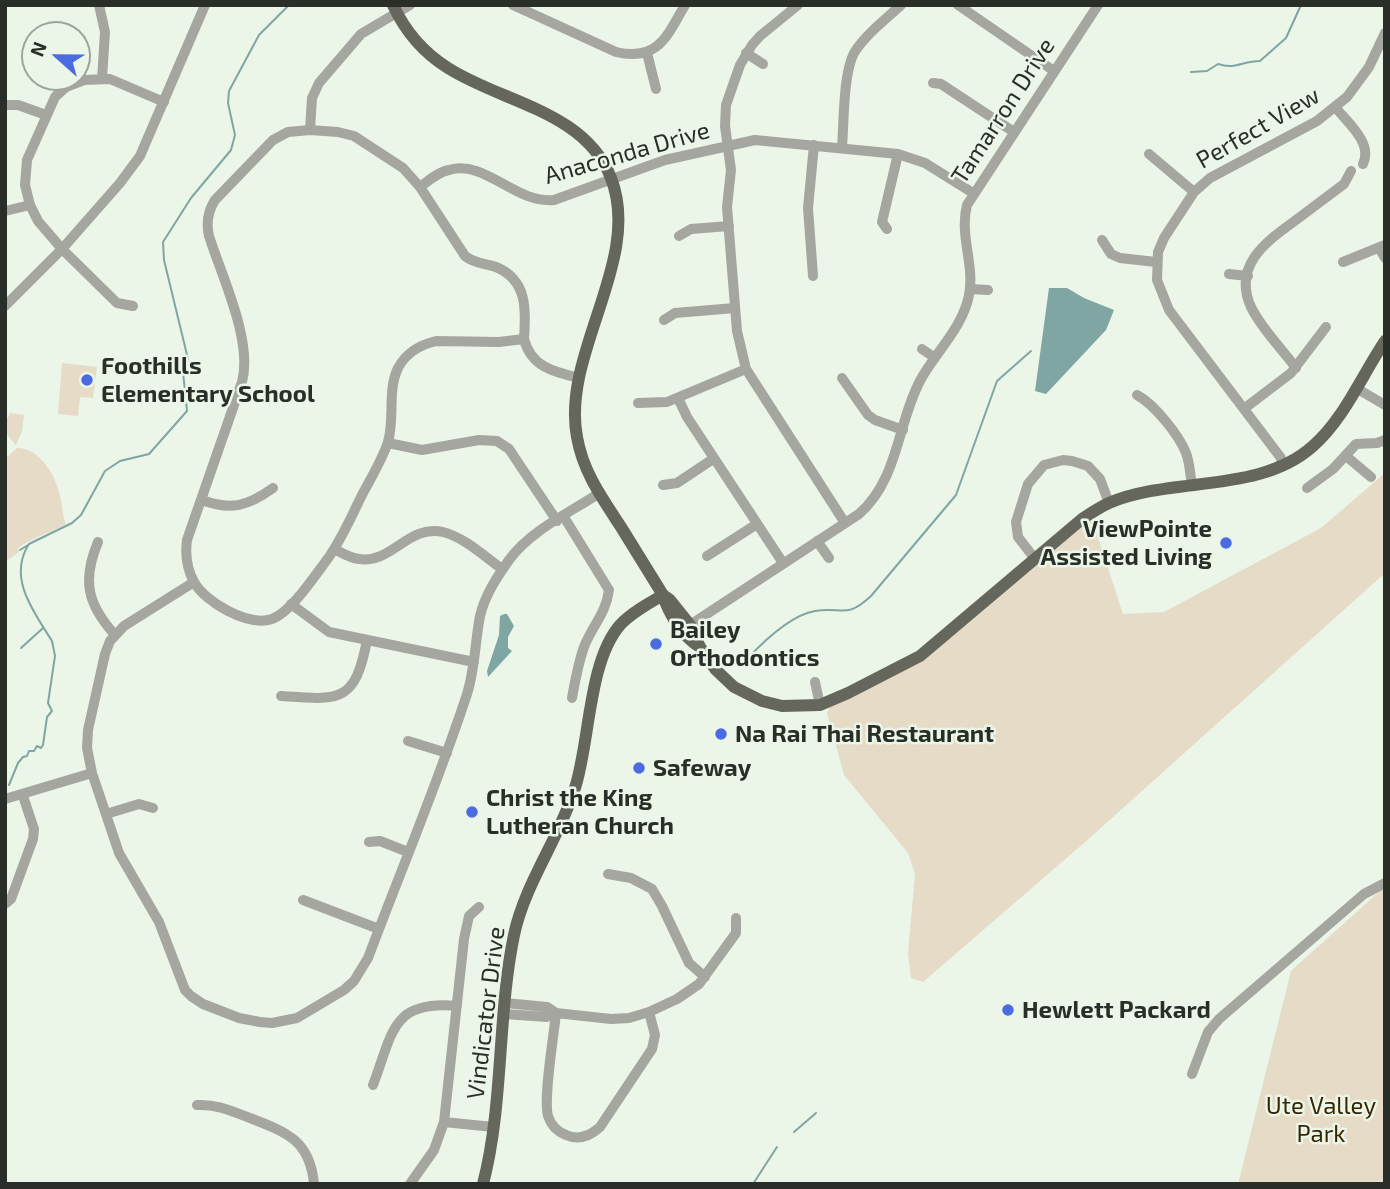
<!DOCTYPE html>
<style>
body{margin:0}
#map{position:relative;width:1390px;height:1189px;overflow:hidden;background:#ebf5e8;font-family:"Exo 2",sans-serif}
canvas{display:block}
.frame{position:absolute;inset:0;border:7px solid #2a2e28;pointer-events:none}
.north{position:absolute;left:21px;top:21px;width:70px;height:70px;box-sizing:border-box;background:#ebf5e8;border:2px solid #9ea59b;border-radius:50%;rotate:291deg;font-size:19px;font-weight:700;line-height:28px;text-align:center;color:#2a2e28}
.north::after{content:'';display:block;margin:auto;width:24px;height:32px;background:#4b6ce0;clip-path:polygon(50% 0,100% 100%,50% 72%,0 100%)}
</style>
<div id="map">
<canvas width="1390" height="1189"></canvas>
<div class="frame"></div>
<div class="north">N</div>
</div>
<script>
const c = document.querySelector('canvas').getContext('2d');
c.lineJoin = 'round';
function paint(path, color) {
  c.fillStyle = color;
  c.fill(path, 'evenodd');
}
function strokePath(path, color, width, dash) {
  c.strokeStyle = color;
  c.lineWidth = width;
  c.lineCap = dash ? 'butt' : 'round';
  c.setLineDash(dash || []);
  c.stroke(path);
}
function label(font, color, halo, rows, align = 'center') {
  c.font = font + ' "Exo 2",sans-serif';
  c.lineWidth = 5;
  c.setLineDash([]);
  c.textBaseline = 'middle';
  c.strokeStyle = halo;
  c.fillStyle = color;
  for (const [text, x, y, turn = 0] of rows) {
    c.save();
    c.translate(x, y);
    c.rotate((+turn || 0) * Math.PI / 180);
    c.textAlign = isNaN(turn) ? turn : align;
    if (halo) c.strokeText(text, 0, 0);
    c.fillText(text, 0, 0);
    c.restore();
  }
}
paint(new Path2D(`
 M62,363L97,367L93,398L80,397L78,416L58,414Z
 M10,413L24,415L22,431L16,445C7,436 5,430 5,418H8Z
 M17,448C40,448 56,476 60,496C63,506 62,515 66,524C50,533 33,537 18,548L19,552L5,562V459Z
 M1385,473V573L1084,843L923,982L911,978L908,953L915,874L908,853L844,775L827,713L834,699L920,656L1082,519L1093,522L1123,614L1164,612L1321,528Z
 M1385,889V1184H1238L1291,971L1381,890Z`), '#e6dbc7');
paint(new Path2D(`
 M1049,288H1067L1084,298L1114,310L1106,330L1046,394L1035,391Z
 M504,614H507L514,626L508,637V648L512,651L488,677L487,671L499,635L500,616Z`), '#7fa6a2');
strokePath(new Path2D(`
 M1191,72L1207,71L1218,64C1236,70 1242,61 1260,61L1286,38L1301,5
 M20,550L28,545
 M21,648L43,628
 M747,659C763,642 791,615 815,611C843,606 845,620 871,596L956,495L997,381L1031,351
 M9,785L18,763L23,757L27,756L29,751H34L37,746L41,748L43,745L47,717L52,711L48,703L55,656L52,641C34,612 7,578 29,544L72,523L81,515L105,471L120,461L149,454L187,411L183,372L188,359L164,260L163,242L191,198L231,150L235,135L228,103L229,91L259,35L289,5
 M794,1132L816,1113
 M753,1184L777,1147`), '#7fa6a2', 2);
strokePath(new Path2D(`
 M99,5L105,32L102,79
 M513,5L616,52C658,62 667,36 685,5
 M798,5L760,36L752,45L740,65L726,105L725,126L731,170L727,207L737,331L746,369L845,523
 M958,5L1054,71
 M647,53L656,89
 M746,53L763,64
 M933,83L941,84L1014,132
 M5,105H18L46,115
 M1336,108C1348,123 1373,143 1363,164
 M310,130L338,132L354,136L403,168L420,187L465,256C475,264 485,263 496,267C528,280 526,311 524,339L499,342L436,341C419,345 406,353 398,368C387,391 395,418 388,442C382,460 371,478 362,495C351,517 341,541 326,561C314,577 291,612 272,619C248,627 205,602 194,582C187,569 185,555 187,540L242,382C253,341 222,277 209,236C206,223 208,211 215,200L273,140L288,132Z
 M310,130L312,98L319,83L361,34L410,5
 M842,147C844,123 843,74 854,53C865,35 885,20 901,5
 M1149,154L1194,192
 M420,187C428,181 438,172 449,170C485,159 515,204 554,200L665,160L755,140L898,154L925,163L973,193
 M5,211L30,205
 M887,229L882,222L898,154
 M679,236L691,229L729,226
 M1102,240L1111,254L1120,258L1156,262
 M1379,248L1385,258
 M1343,262L1385,245
 M1229,274L1248,276
 M813,276L808,208L814,145
 M971,289L988,290
 M5,306L62,249L120,183L140,156L205,5
 M133,306L117,303L62,249L38,221L30,205L25,185L27,160L55,97L66,87L84,80L110,79L164,102
 M664,320L675,313L735,308
 M524,339C531,367 554,372 579,378
 M922,349L935,358
 M1296,368C1282,349 1261,328 1251,307C1232,265 1267,241 1296,220C1312,208 1328,196 1344,184L1351,171
 M842,378L868,415L875,420L903,430
 M1356,388L1385,405
 M1137,395C1154,404 1179,435 1186,453C1190,463 1190,475 1192,485
 M678,398L687,417L783,563
 M638,403L667,402L746,369
 M1245,408L1291,373L1326,327
 M388,443L422,450L479,440L497,441L509,449L557,521
 M1346,456L1371,477
 M1282,467L1281,458L1169,310L1157,280L1158,252L1164,238L1194,192L1210,178L1317,121L1347,97L1369,67L1385,33
 M663,485L677,483L713,459
 M1307,488L1333,469L1356,444L1377,443L1385,440
 M202,500C231,511 248,506 273,488
 M564,517L609,590C606,614 592,626 584,647C578,664 575,681 572,698
 M817,541L829,558
 M98,542C82,580 87,604 115,635
 M334,549C342,553 350,558 359,559C392,564 408,524 443,532C464,537 485,557 502,569
 M707,556L757,524
 M1035,559L1018,537L1016,522L1028,484L1044,465L1063,460L1072,461L1088,466L1100,479L1109,503
 M194,582L124,626L110,641L105,654L88,730L87,748L92,773L119,853L159,922L185,990L191,996L203,1004L239,1018L260,1022L272,1023L297,1018L344,990L354,981L368,958C401,870 438,783 467,694C475,669 475,642 480,616C485,595 497,577 509,560C530,531 569,513 598,494
 M291,604L329,632L474,662
 M690,625L859,514C899,479 897,423 921,379C936,352 963,327 969,295C975,265 959,235 967,205L1098,5
 M815,682L820,705
 M281,696C339,700 355,704 367,640
 M408,741L447,753
 M5,799L92,773
 M106,814L139,804L153,808
 M369,842L380,841L408,852
 M608,874L631,878L652,889L662,906L689,963L705,977
 M303,900L379,929
 M5,904L11,899L33,839L34,829L23,796
 M505,1003L547,1007L556,1013L611,1019L629,1018L649,1012L677,999L699,984L736,933V918
 M556,1013C554,1035 543,1098 548,1116C551,1125 558,1132 566,1135C579,1141 590,1136 600,1127L652,1049L655,1035L649,1012
 M504,1014L547,1017L556,1013
 M1192,1074L1208,1032L1219,1019L1364,894L1385,883
 M373,1085C393,1033 391,1000 457,1006
 M197,1105C218,1104 231,1111 250,1118C286,1132 310,1140 314,1184
 M444,1122L493,1127
 M410,1184L434,1150L444,1122L464,939L469,916L479,907`), '#a5a69f', 10);
strokePath(new Path2D(`
 M393,5C405,31 424,53 448,68C503,103 585,111 611,178C643,260 561,353 577,437C583,472 602,498 621,527C635,550 649,572 663,595C668,613 683,637 700,647
 M663,595L670,600L690,625L700,647L716,670L734,687L762,701L782,706L820,705L848,693L920,656L1082,519C1091,513 1100,507 1109,503C1172,476 1260,494 1313,446C1344,419 1362,375 1385,341
 M483,1184C504,1103 497,1017 514,935C525,883 559,839 575,788C590,742 588,662 620,625C631,613 649,603 663,595`), '#66675c', 12);
for (const [x, y, r, color] of [
 [87,380,7,"#4b6ce0"],
 [1226,543,7,"#4b6ce0"],
 [656,644,7,"#4b6ce0"],
 [721,734,7,"#4b6ce0"],
 [639,768,7,"#4b6ce0"],
 [472,812,7,"#4b6ce0"],
 [1008,1010,7,"#4b6ce0"]
]) {
  const dot = new Path2D();
  dot.arc(x, y, r, 0, 2 * Math.PI);
  c.fillStyle = color;
  c.fill(dot);
  strokePath(dot, '#ebf5e8', 2.5);
}
label('24px', '#2a2e28', '#ebf5e8', [
 ["Tamarron Drive",1003,111,-57],
 ["Perfect View",1258,128,-30],
 ["Anaconda Drive",627,153,-16],
 ["Vindicator Drive",486,1013,-83]
]);
label('bold 24px', '#2a2e28', '#ebf5e8', [
 ["Foothills",101,366],
 ["Elementary School",101,394],
 ["ViewPointe",1212,529,"right"],
 ["Assisted Living",1212,557,"right"],
 ["Bailey",670,630],
 ["Orthodontics",670,658],
 ["Na Rai Thai Restaurant",735,734],
 ["Safeway",653,768],
 ["Christ the King",486,798],
 ["Lutheran Church",486,826],
 ["Hewlett Packard",1022,1010]
], 'left');
label('24px', '#372600', '#ebf5e8', [
 ["Ute Valley",1321,1106],
 ["Park",1321,1134]
]);
</script>
